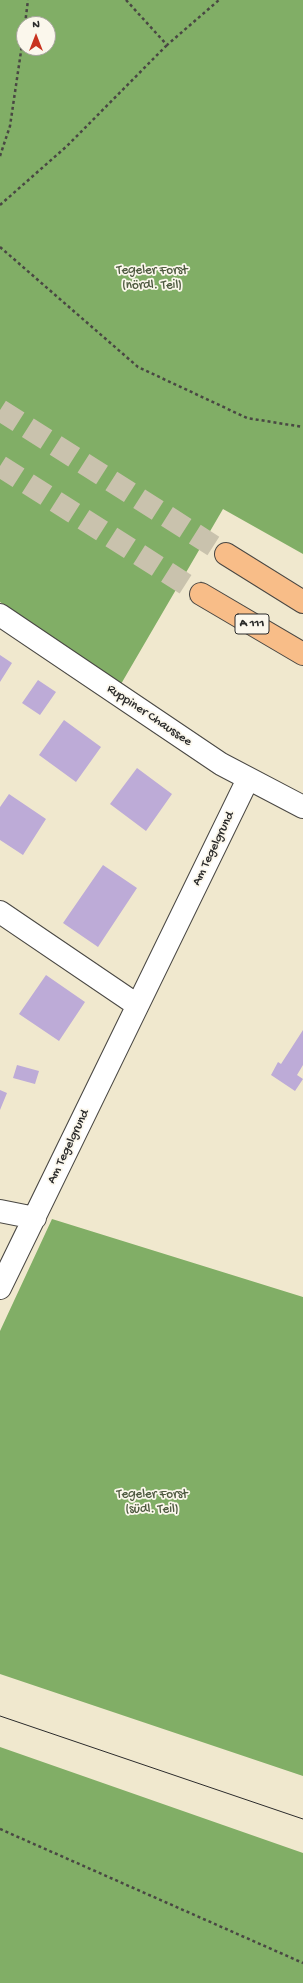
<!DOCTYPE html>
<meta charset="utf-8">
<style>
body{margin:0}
#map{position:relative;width:303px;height:1983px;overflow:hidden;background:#f0e8ce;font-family:"Gochi Hand",sans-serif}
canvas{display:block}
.north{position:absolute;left:16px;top:16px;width:40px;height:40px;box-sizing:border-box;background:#fbf7ec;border:1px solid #a8a59f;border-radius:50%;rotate:0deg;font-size:11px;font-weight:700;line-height:16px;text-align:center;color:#2b2b2b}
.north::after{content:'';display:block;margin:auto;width:14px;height:18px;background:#c8321e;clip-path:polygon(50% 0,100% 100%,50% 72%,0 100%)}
</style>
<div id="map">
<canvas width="303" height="1983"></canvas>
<div class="north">N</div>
</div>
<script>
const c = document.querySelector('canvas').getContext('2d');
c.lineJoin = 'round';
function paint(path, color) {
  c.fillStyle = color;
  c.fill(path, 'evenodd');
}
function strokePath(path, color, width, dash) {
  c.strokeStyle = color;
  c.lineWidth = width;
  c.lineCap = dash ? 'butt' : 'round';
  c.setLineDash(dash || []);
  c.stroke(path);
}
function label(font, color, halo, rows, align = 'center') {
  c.font = font + ' "Gochi Hand",sans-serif';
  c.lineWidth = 3.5;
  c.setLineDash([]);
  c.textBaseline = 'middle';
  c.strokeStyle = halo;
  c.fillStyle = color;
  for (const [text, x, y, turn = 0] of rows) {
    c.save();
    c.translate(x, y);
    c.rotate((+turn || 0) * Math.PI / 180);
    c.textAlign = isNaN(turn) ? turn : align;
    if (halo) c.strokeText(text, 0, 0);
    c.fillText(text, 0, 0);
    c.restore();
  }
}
paint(new Path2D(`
 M0,0H303V554L223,509L121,684L0,602ZM24,24H48V48H24Z
 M52,1219L303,1297V1776L0,1674V1331Z
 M0,1747L303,1853V1983H0Z`), '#81ae66');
paint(new Path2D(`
 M0,655L12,663L0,682Z
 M38,680L56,692L40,715L22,703Z
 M64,720L101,747L76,782L39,755Z
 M137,768L172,794L146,831L110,804Z
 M9,794L46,819L23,855L0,840V807Z
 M103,865L137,888L98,947L63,923Z
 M46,975L85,1002L59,1041L19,1014Z
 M303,1030V1065L297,1075L303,1079L295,1091L271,1075L278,1062L281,1064Z
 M17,1065L39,1071L35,1084L13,1078Z
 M0,1090L7,1093L0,1110Z`), '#bdabd7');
strokePath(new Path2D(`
 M0,410L226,554
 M0,466L201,594`), '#c9c2ad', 22, [22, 11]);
const minor = new Path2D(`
 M0,912L137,1005
 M0,1211L35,1218
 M0,1288L248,779`);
const tertiary = new Path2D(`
 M0,615L221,764L303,807`);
const motorway = new Path2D(`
 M226,554L303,602
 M201,594L303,654`);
strokePath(minor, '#494743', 24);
strokePath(tertiary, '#494743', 24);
strokePath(motorway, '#494743', 24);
strokePath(new Path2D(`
 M126,0L167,45L219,0
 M25,24L28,0
 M0,156L10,126L24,31
 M0,205L67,146L167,45
 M0,247L138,367L247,418L303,427
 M0,1829L303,1963`), '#494743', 2.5, [3, 3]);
strokePath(minor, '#fff', 22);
strokePath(tertiary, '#fff', 22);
strokePath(motorway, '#f8bd88', 22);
strokePath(new Path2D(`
 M0,1716L303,1819`), '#2b2b2b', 1);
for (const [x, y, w] of [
 [252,624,34]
]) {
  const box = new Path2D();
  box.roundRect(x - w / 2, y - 10, w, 20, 3);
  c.fillStyle = '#fbf7ec';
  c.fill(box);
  strokePath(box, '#2b2b2b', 1);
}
label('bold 12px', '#2b2b2b', null, [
 ["A 111",252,624]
]);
label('13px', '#4f5b41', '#fbf7ec', [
 ["Tegeler Forst",152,271],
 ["(nördl. Teil)",152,286],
 ["Tegeler Forst",152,1495],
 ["(südl. Teil)",152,1510]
]);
label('13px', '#2b2b2b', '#fbf7ec', [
 ["Ruppiner Chaussee",149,716,34],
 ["Am Tegelgrund",214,849,-64],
 ["Am Tegelgrund",69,1147,-64]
]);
</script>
